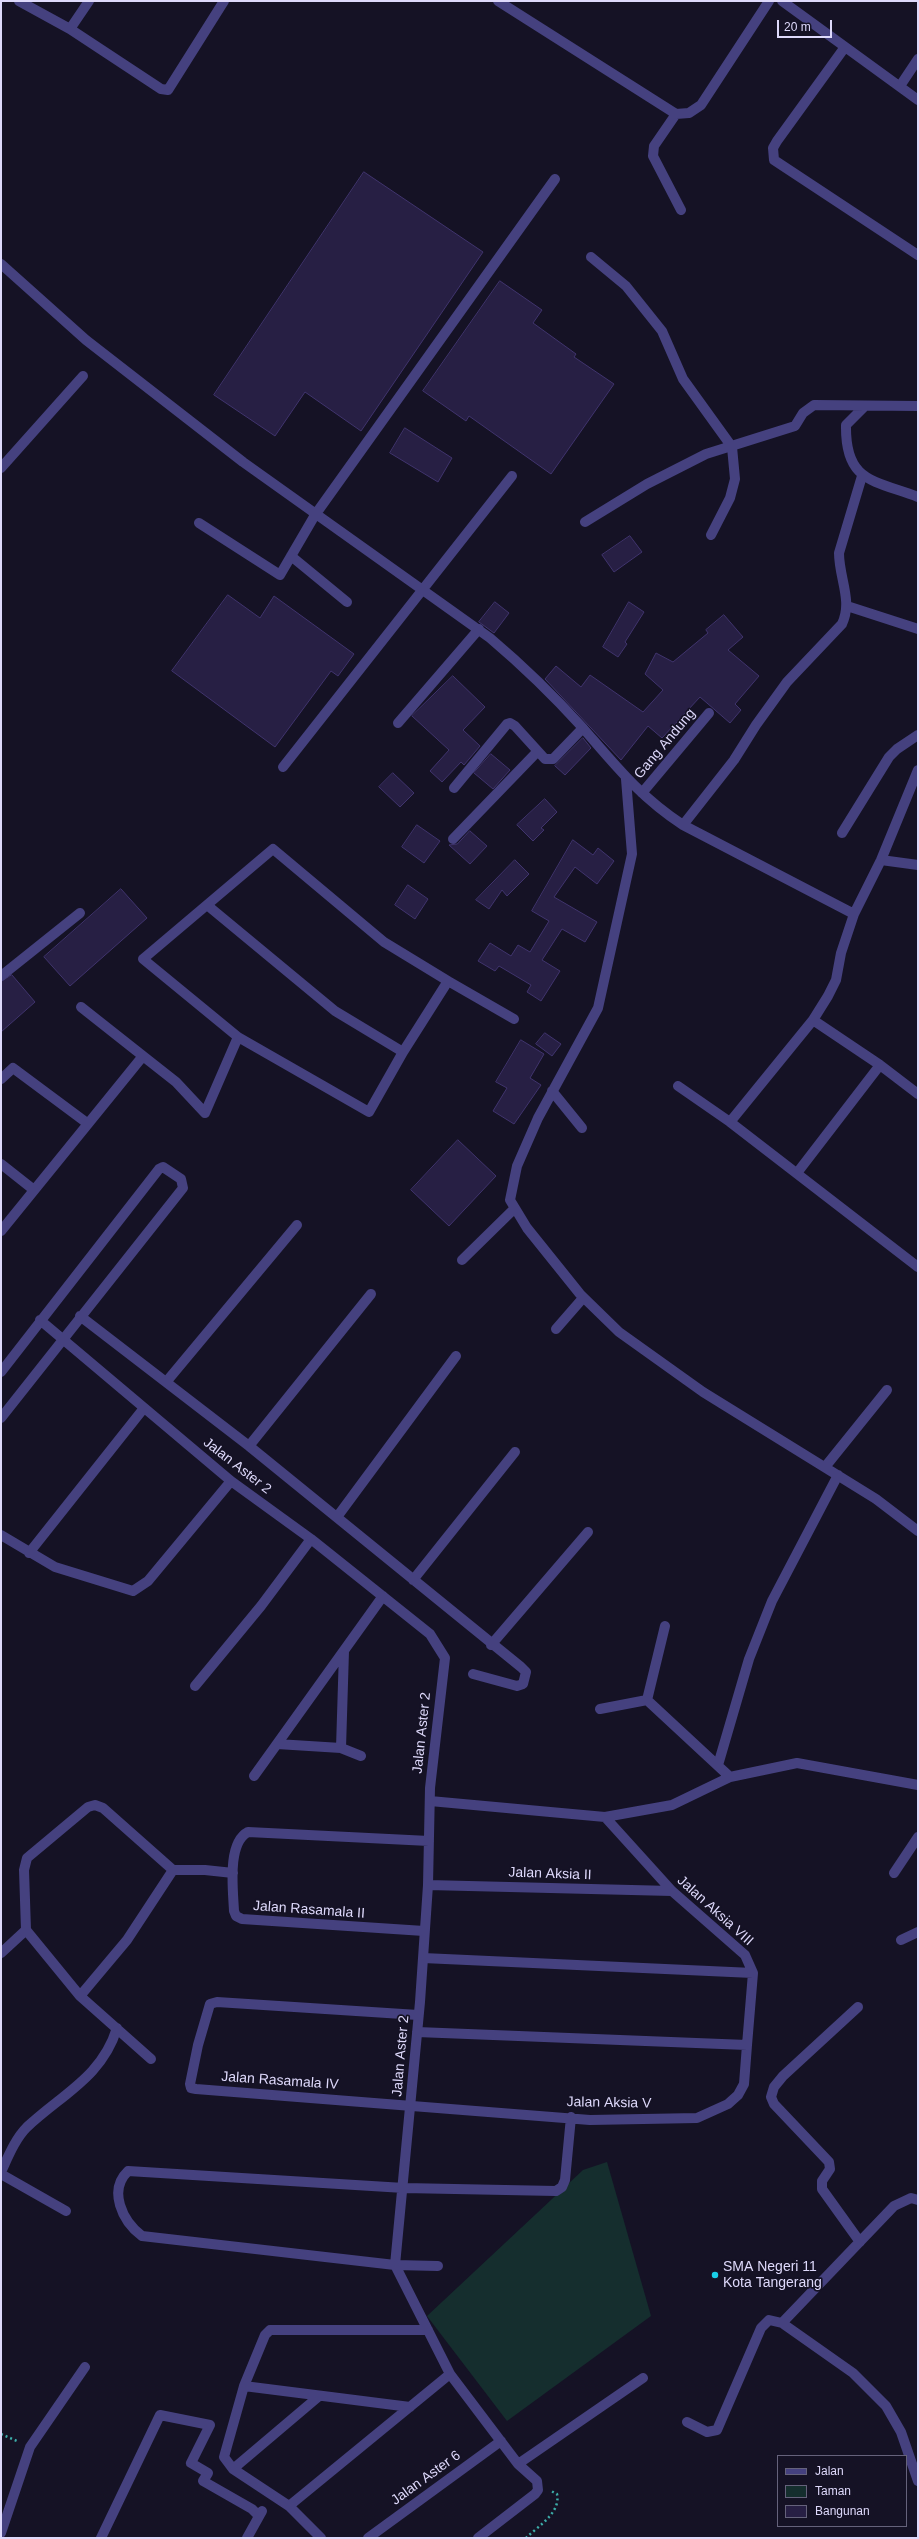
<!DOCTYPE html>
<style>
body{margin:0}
#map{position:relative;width:919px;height:2539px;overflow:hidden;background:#151225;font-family:Arial,sans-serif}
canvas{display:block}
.frame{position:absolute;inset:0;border:2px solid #ded9fb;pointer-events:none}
.legend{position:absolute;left:777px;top:2455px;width:130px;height:72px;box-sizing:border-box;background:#151225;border:1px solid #65627b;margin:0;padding:5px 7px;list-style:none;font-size:12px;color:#ded9fb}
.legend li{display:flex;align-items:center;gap:8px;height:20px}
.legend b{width:20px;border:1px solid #65627b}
.scale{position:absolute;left:777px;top:20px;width:55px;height:18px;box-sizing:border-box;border:2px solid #ded9fb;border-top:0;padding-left:5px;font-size:12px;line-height:14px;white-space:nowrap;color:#ded9fb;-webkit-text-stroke:3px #151225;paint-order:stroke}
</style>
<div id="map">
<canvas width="919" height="2539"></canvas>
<div class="frame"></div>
<ul class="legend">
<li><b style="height:5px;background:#45417f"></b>Jalan</li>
<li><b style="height:11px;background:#152e2e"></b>Taman</li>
<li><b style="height:11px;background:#271f44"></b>Bangunan</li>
</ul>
<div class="scale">20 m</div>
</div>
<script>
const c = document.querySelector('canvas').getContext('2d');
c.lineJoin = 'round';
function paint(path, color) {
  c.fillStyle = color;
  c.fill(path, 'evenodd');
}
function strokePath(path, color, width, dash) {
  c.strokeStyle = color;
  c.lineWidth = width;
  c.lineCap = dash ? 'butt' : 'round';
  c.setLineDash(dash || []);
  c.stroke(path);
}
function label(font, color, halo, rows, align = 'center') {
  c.font = font + ' Arial,sans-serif';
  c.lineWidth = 3.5;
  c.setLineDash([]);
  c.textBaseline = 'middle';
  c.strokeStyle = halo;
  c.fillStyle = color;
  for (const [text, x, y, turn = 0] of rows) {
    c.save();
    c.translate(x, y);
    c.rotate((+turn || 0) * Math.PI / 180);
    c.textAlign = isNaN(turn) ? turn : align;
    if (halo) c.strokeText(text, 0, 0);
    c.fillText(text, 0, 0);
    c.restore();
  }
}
paint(new Path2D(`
 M607,2162L651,2316L507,2421L427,2316L583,2170Z`), '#152e2e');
const building = new Path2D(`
 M364,172L483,252L361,431L305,392L275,436L214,395Z
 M500,281L542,310L533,323L576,354L574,357L614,384L551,474L469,416L466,421L423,391Z
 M405,428L452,458L438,482L390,453Z
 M630,536L642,552L614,572L602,555Z
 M228,595L260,618L274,596L354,654L338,676L331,671L275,747L172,671Z
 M495,602L509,613L494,633L479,622Z
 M629,602L644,612L625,642L627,644L618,657L603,647Z
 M724,615L743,637L728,650L759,676L735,704L741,710L730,723L700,697L662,738L648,726L621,760L545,679L556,666L581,687L590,675L643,712L663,690L645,674L656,653L673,662L708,633L706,630Z
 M453,676L485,707L463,730L480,746L464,765L461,762L442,782L430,771L449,750L412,716Z
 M583,738L591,748L565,775L555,766Z
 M491,754L510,770L493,789L474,773Z
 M393,773L414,793L400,807L379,787Z
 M545,799L557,812L541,828L544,830L533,841L517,825Z
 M417,825L440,841L424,863L402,847Z
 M470,831L487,846L470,864L449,845L457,844Z
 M573,840L593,855L598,848L614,861L597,884L575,867L554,897L597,922L585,942L562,929L542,960L560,971L541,1001L527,992L531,985L499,966L495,971L478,961L490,943L511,956L518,945L530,952L549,921L532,911Z
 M515,860L529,874L507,896L502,890L489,909L476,900Z
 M408,885L428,899L415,919L395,905Z
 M121,889L147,918L70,986L44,957Z
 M12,975L35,1002L1,1032V982Z
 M545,1033L561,1044L552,1056L536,1044Z
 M521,1040L544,1054L530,1078L541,1085L514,1124L493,1111L507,1088L496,1082Z
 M458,1140L496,1176L449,1226L411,1190Z`);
paint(building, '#271f44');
strokePath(building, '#40346d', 1);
strokePath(new Path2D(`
 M1,2434L17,2441
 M526,2538C538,2526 561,2513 557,2494L551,2491`), '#3caca8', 2.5, [2, 3]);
strokePath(new Path2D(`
 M19,1L70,29L161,89L168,90L224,1
 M498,1L676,114L689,113L701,105L769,1
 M782,1L918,100
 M70,29L89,1
 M845,47L777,141L773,148L774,160L918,255
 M900,86L918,59
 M676,114L654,146L653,156L681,210
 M591,257L626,286L662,331L683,379L732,447L735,479L730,498L711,535
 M1,264L86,340L243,462L490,638C523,666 553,695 582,727C615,765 640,797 683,825L854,914L881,860L918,770
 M864,407L846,425C845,482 873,480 918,497
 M1,468L83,376
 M585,522L647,484L706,454L795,426L803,413L814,405L918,406
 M199,523L280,575L315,515L555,179
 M291,556L347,602
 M847,606L918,629
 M398,723L479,629
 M283,767L512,476
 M626,779L632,854L598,1008L538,1118L517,1166L510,1200L527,1228L580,1294L619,1332L703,1392L876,1499L918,1531
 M454,788L507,724L510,723L515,726L545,759H553L583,728
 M642,793L709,713
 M683,825L734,760L756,725L787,682L842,624C853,601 839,578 839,553L862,476
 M842,833L889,757L897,749L918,735
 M453,839L537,752
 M273,849L384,942L448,981L403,1052L369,1112L238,1037L143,959Z
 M881,860L918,865
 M207,905L335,1011L403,1052
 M1,976L80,913
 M448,981L514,1019
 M81,1007L143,1056
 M813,1020L880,1065L918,1094
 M1,1079L13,1068L87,1123
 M678,1086L730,1122L918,1267
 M552,1091L582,1128
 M730,1122L813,1020L828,996L836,980L841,953L854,914
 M1,1164L34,1190
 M797,1173L880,1065
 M1,1231L143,1056L176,1082L205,1113L238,1037
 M462,1260L514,1209
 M80,1316L249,1446L521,1667L526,1672L523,1684L517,1686L473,1674
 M40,1320L231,1481L311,1539L430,1634L445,1658L430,1788L428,1885L420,2002L395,2265L450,2374L289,2506
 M556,1329L583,1298
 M1,1372L159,1169L163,1167L181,1179L183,1188L1,1418
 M167,1381L297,1225
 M249,1446L371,1294
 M825,1467L887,1390
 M337,1517L456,1356
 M1,1535L55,1567L133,1591L148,1581L231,1481
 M29,1553L144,1408
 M413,1580L515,1452
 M491,1645L588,1532
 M195,1686L261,1606L311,1539
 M647,1700L665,1626
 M600,1709L647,1700L730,1777
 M277,1744L341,1748L361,1756
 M341,1748L344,1651
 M718,1765L749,1659L772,1601L838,1475
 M254,1776L383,1596
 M430,1801L605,1817L672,1805L730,1777L797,1763L918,1785
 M605,1817L672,1891L745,1955L753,1973L747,2045
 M894,1873L918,1837
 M428,1885L672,1891
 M26,1930L80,1996L151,2059
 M424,1931L242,1919L236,1916L234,1911C233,1889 227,1843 248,1832L429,1841
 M901,1940L918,1932
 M1,1953L26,1930L24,1870L27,1858L88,1807L95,1805L103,1808L173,1870H205L233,1873
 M423,1958L753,1973
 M80,1996L127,1940L173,1870
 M858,2007L783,2076L774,2087L771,2097L774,2104L829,2162L830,2169L822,2181V2189L860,2242
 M417,2032L747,2045L744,2084L738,2095L728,2104L697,2118L590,2120L196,2089L191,2088L190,2084L198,2045L210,2004L217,2002L418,2015
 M1,2172C8,2157 15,2139 27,2127C62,2094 102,2077 117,2028
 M1,2174L66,2211
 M438,2266L395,2265L142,2236C122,2221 108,2190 128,2171L404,2188L556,2191L562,2187L565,2180L571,2117
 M782,2323L894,2206L911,2198L918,2200
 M450,2374L518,2464L537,2481L538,2490L535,2494L478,2538
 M244,2386L410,2407
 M687,2422L707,2432L717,2430L761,2328L769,2320L782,2323L853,2373L886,2406L901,2432L918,2481
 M518,2464L643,2378
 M233,2469L318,2397
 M1,2533L30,2447L85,2367
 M101,2538L160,2415L210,2425L191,2463L208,2473L203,2481L252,2509L259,2516
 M247,2538L262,2511
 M321,2538L289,2506L233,2469L224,2457L244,2386L265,2335L270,2330H428
 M368,2538L501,2441`), '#45417f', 10);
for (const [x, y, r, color] of [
 [715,2275,4,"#19cfe8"]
]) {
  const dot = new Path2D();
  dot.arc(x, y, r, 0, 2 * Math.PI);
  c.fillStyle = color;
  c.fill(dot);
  strokePath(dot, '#151225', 1.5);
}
label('14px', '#ded9fb', '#151225', [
 ["Gang Andung",665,744,-50],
 ["Jalan Aster 2",237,1466,38],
 ["Jalan Aster 2",422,1733,-84],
 ["Jalan Aksia II",550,1874,2],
 ["Jalan Rasamala II",309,1910,4],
 ["Jalan Aksia VIII",715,1911,42],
 ["Jalan Aster 2",401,2056,-85],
 ["Jalan Rasamala IV",280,2081,4],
 ["Jalan Aksia V",609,2103,1],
 ["Jalan Aster 6",426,2478,-36]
]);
label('14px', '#ded9fb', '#151225', [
 ["SMA Negeri 11",723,2267],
 ["Kota Tangerang",723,2283]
], 'left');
</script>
